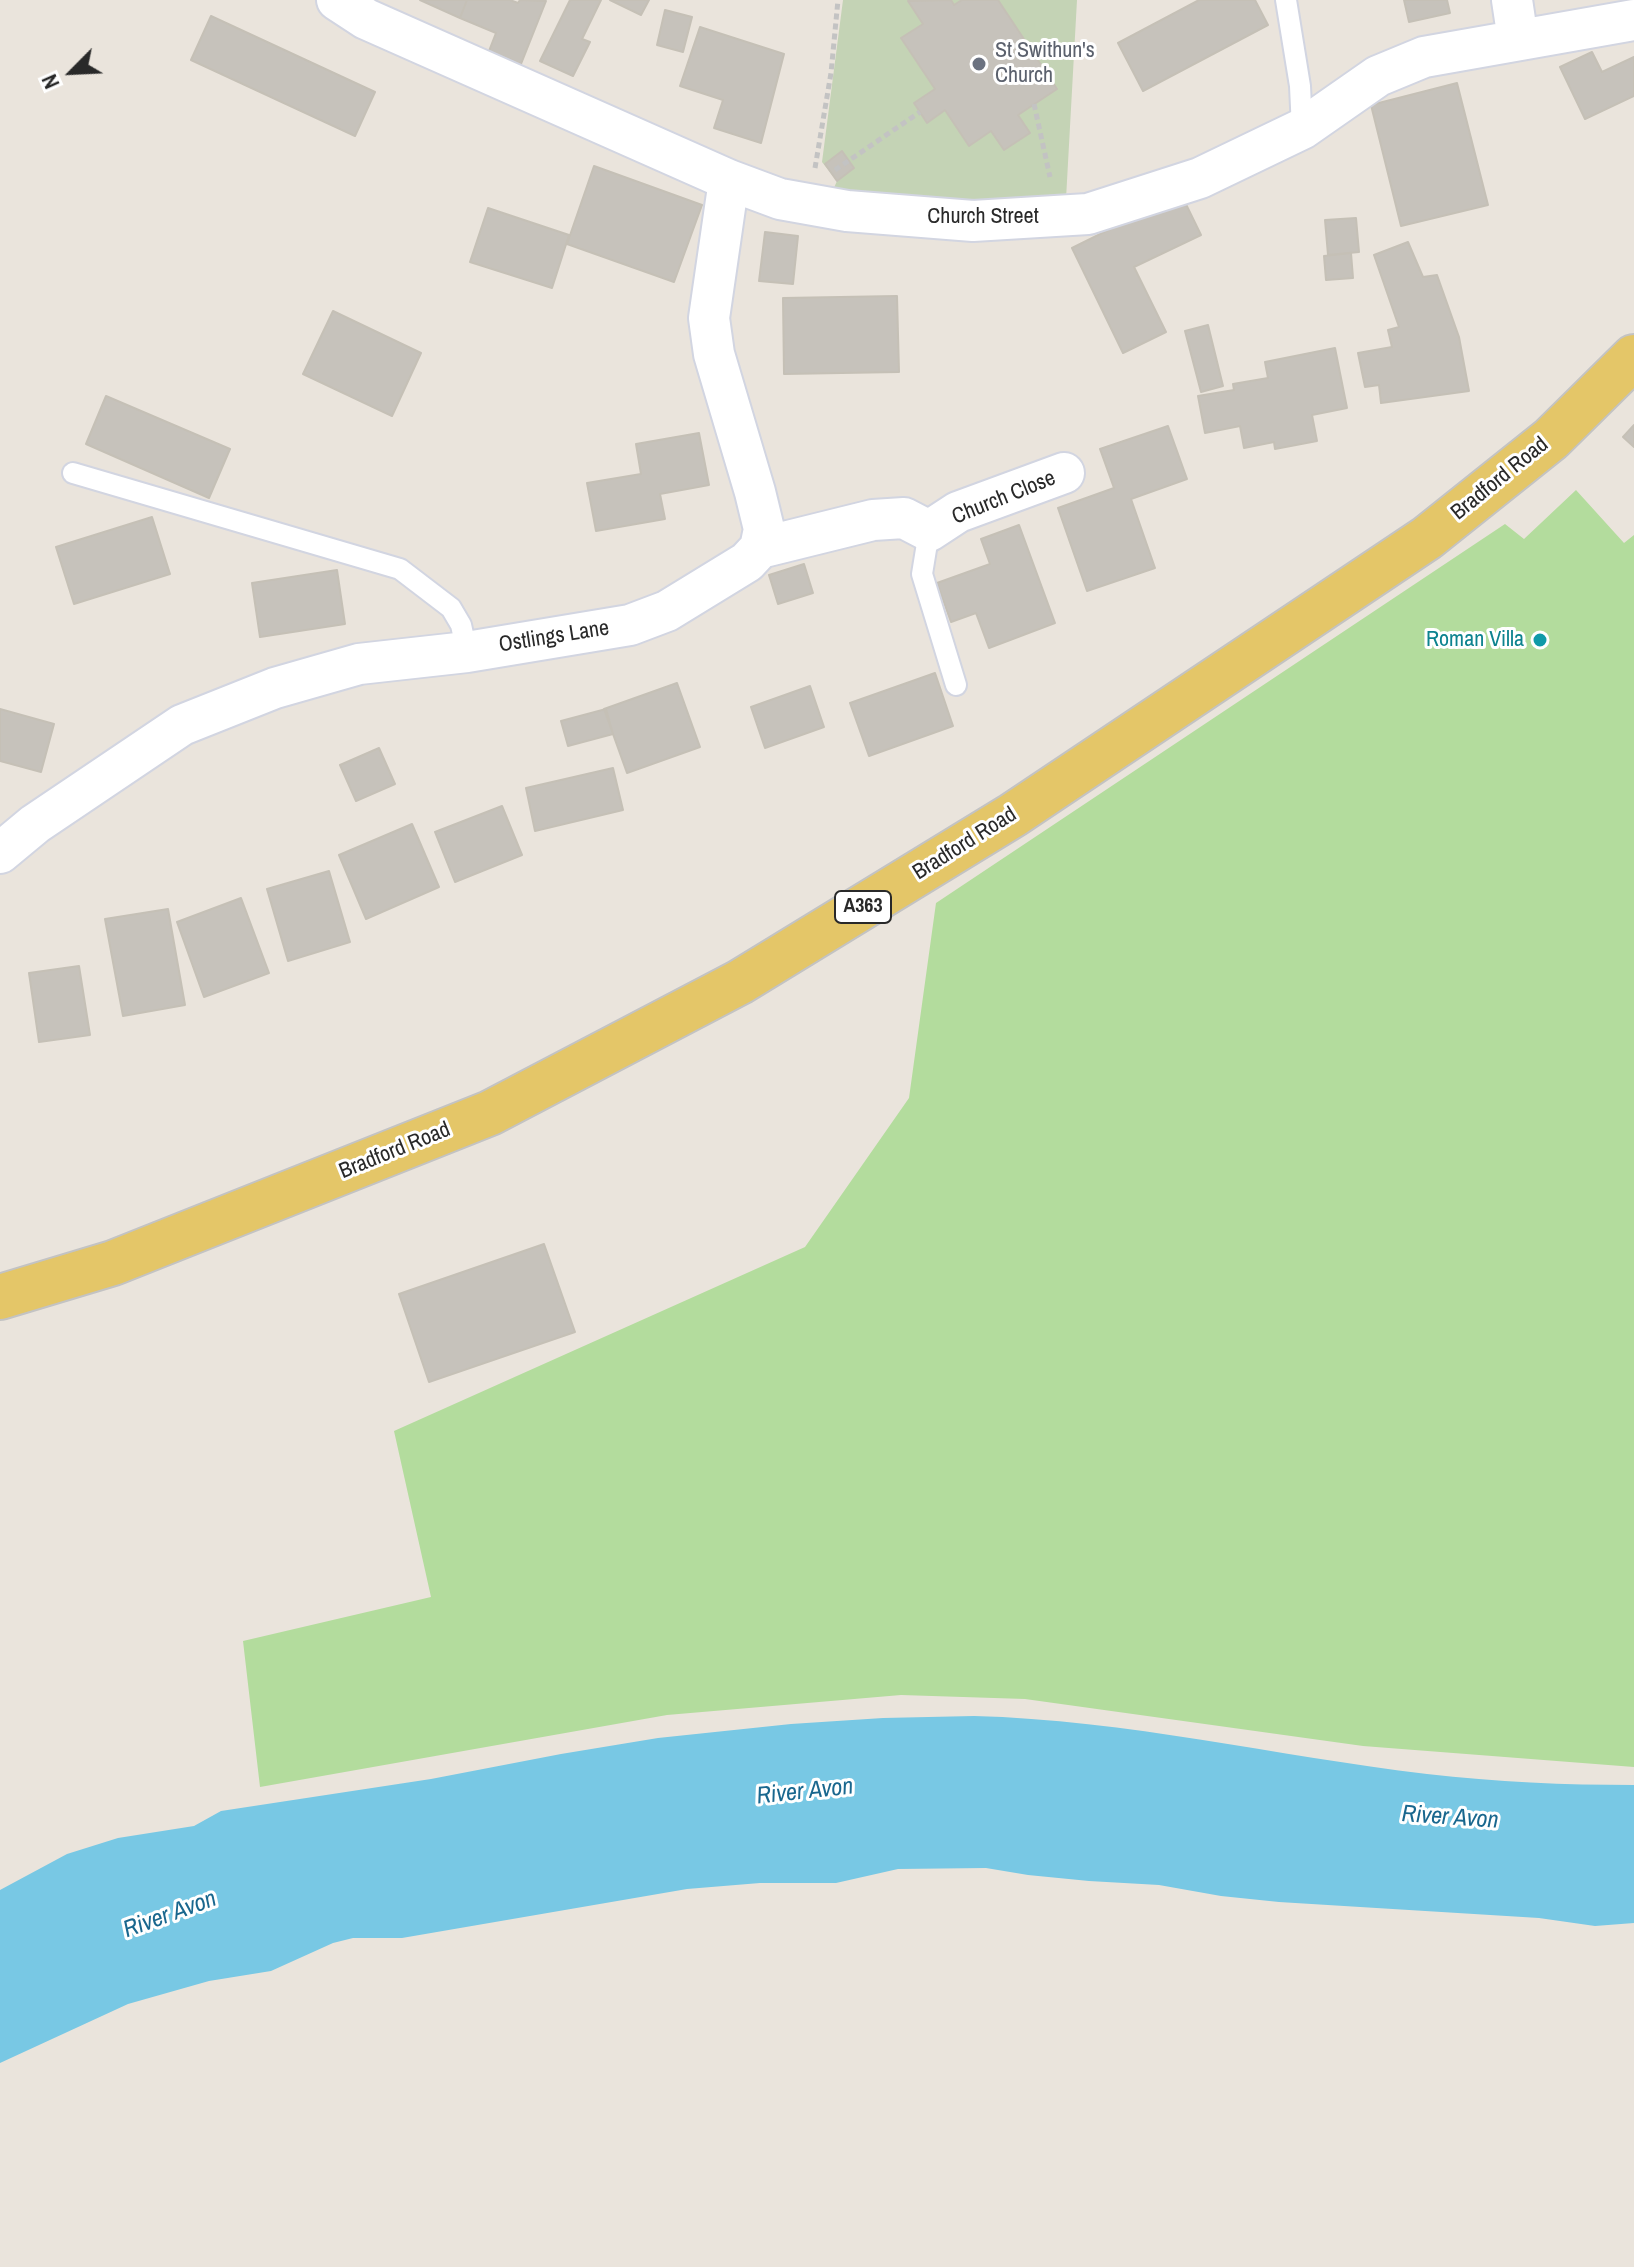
<!DOCTYPE html>
<style>
body{margin:0}
#map{position:relative;width:1634px;height:2267px;overflow:hidden;background:#eae4dc;font-family:"Archivo Narrow",sans-serif}
canvas{display:block}
.north{position:absolute;left:32px;top:32px;width:80px;height:80px;-webkit-text-stroke:6px #fff;paint-order:stroke;rotate:246deg;font-size:22px;font-weight:700;line-height:32px;text-align:center;color:#292929}
.north::after{content:'';display:block;margin:auto;width:28px;height:36px;background:#292929;clip-path:polygon(50% 0,100% 100%,50% 72%,0 100%)}
</style>
<div id="map">
<canvas width="1634" height="2267"></canvas>
<div class="north">N</div>
</div>
<script>
const c = document.querySelector('canvas').getContext('2d');
c.lineJoin = 'round';
function paint(path, color) {
  c.fillStyle = color;
  c.fill(path, 'evenodd');
}
function strokePath(path, color, width, dash) {
  c.strokeStyle = color;
  c.lineWidth = width;
  c.lineCap = dash ? 'butt' : 'round';
  c.setLineDash(dash || []);
  c.stroke(path);
}
function label(font, color, halo, rows, align = 'center') {
  c.font = font + ' "Archivo Narrow",sans-serif';
  c.lineWidth = 6;
  c.setLineDash([]);
  c.textBaseline = 'middle';
  c.strokeStyle = halo;
  c.fillStyle = color;
  for (const [text, x, y, turn = 0] of rows) {
    c.save();
    c.translate(x, y);
    c.rotate((+turn || 0) * Math.PI / 180);
    c.textAlign = isNaN(turn) ? turn : align;
    if (halo) c.strokeText(text, 0, 0);
    c.fillText(text, 0, 0);
    c.restore();
  }
}
paint(new Path2D(`
 M1576,490L1624,543L1634,535V1767L1363,1746L1025,1699L901,1695L667,1715L260,1787L243,1641L431,1597L394,1431L805,1247L909,1098L936,903L1505,524L1524,539Z`), '#b3dc9d');
paint(new Path2D(`
 M843,0H1077L1066,199L1025,209L829,199L837,181L822,162Z`), '#c4d3b5');
paint(new Path2D(`
 M974,1716C1127,1720 1276,1756 1427,1774C1496,1782 1565,1785 1634,1785V1923L1595,1926L1539,1918L1279,1902L1221,1896L1159,1885L1089,1881L1028,1875L986,1868L898,1869L836,1883H760L687,1889L402,1938H353L333,1943L271,1971L209,1981L128,2004L0,2063V1890L67,1854L118,1838L194,1826L221,1811L431,1779L561,1754L658,1738L791,1724L883,1718Z`), '#78c8e4');
const building = new Path2D(`
 M420,0H467L460,18Z
 M467,0H510L518,3L520,0L546,1L521,64L489,51L496,33L460,18Z
 M570,0H601L582,39L590,42L573,76L540,61Z
 M610,0H649L641,15Z
 M951,0L954,5L962,0H998L1057,89L1018,115L1030,133L1004,150L991,131L969,146L945,110L927,123L914,103L935,89L901,38L923,24L908,1Z
 M1199,0H1255L1268,25L1143,91L1118,43Z
 M1404,0H1447L1450,13L1409,22Z
 M665,10L692,17L683,52L657,45Z
 M211,16L375,92L355,136L191,60Z
 M700,27L784,54L761,143L714,128L723,100L680,86Z
 M1592,52L1602,72L1634,57V96L1585,119L1560,67Z
 M1457,83L1488,205L1401,226L1371,105Z
 M842,151L854,168L837,181L825,164Z
 M594,166L702,205L674,282L567,244Z
 M1181,194L1201,235L1134,267L1166,332L1123,353L1072,248Z
 M488,208L569,235L552,288L470,262Z
 M1356,218L1359,252L1328,255L1325,220Z
 M765,232L798,236L793,284L759,281Z
 M1408,242L1423,277L1437,275L1459,337L1469,391L1381,403L1379,385L1365,387L1358,353L1392,347L1388,330L1399,327L1374,255Z
 M1351,253L1353,278L1326,280L1324,256Z
 M897,296L899,372L784,374L783,298Z
 M333,311L421,353L392,416L303,374Z
 M1208,325L1223,386L1201,392L1185,331Z
 M1335,348L1347,408L1312,415L1317,441L1275,449L1274,442L1244,448L1240,426L1205,433L1198,396L1234,390L1233,384L1268,378L1265,362Z
 M106,396L230,449L209,498L86,444Z
 M1634,425V447L1623,437Z
 M1168,426L1187,479L1131,499L1155,568L1087,591L1058,508L1114,488L1100,449Z
 M699,433L709,485L660,494L665,519L596,531L587,483L641,474L636,444Z
 M152,517L170,574L74,604L56,547Z
 M1019,525L1055,623L989,648L976,613L951,622L937,583L990,564L981,539Z
 M804,564L813,593L778,604L769,575Z
 M337,570L345,624L260,637L252,583Z
 M935,673L953,726L869,756L850,703Z
 M677,683L700,747L627,773L604,709Z
 M810,686L824,727L765,748L751,707Z
 M0,709L54,724L41,772L0,761Z
 M606,709L613,734L568,746L561,721Z
 M379,748L395,784L356,801L340,765Z
 M613,768L623,810L535,831L526,788Z
 M502,806L522,855L455,882L435,832Z
 M412,824L439,887L366,919L339,855Z
 M329,871L350,942L288,961L267,889Z
 M241,898L269,973L204,997L177,922Z
 M168,909L185,1005L123,1016L105,919Z
 M79,966L90,1035L39,1042L29,973Z
 M544,1244L575,1332L429,1382L399,1294Z`);
paint(building, '#c6c2bb');
strokePath(building, '#c5c0b6', 2);
const lane = new Path2D(`
 M1286,0L1300,86L1302,129
 M73,473L400,569L451,608L461,625L467,652
 M929,531L922,574L956,685`);
const street = new Path2D(`
 M337,0L366,19L729,180L780,199L847,211L973,221L1088,214L1200,178L1302,129L1378,76L1424,57L1634,20
 M1512,0L1518,40
 M760,548L873,520L904,518L929,531L958,512L1064,473
 M0,853L35,824L182,725L275,688L359,664L467,652L630,625L667,611L747,562L760,548L764,529L755,492L714,354L709,318L729,180`);
const primary = new Path2D(`
 M0,1297L113,1263L490,1113L740,982L1013,815L1427,538L1551,439L1634,357`);
strokePath(lane, '#d2d5e1', 24);
strokePath(street, '#d2d5e1', 44);
strokePath(primary, '#c3c3c3', 48);
strokePath(new Path2D(`
 M1034,104L1050,177
 M815,168L831,73L838,0
 M835,170L920,112`), '#c3c3c3', 5, [6, 4]);
strokePath(lane, '#fff', 20);
strokePath(street, '#fff', 40);
strokePath(primary, '#e4c668', 44);
for (const [x, y, r, color] of [
 [979,64,8,"#6b7280"],
 [1540,640,8,"#0f9aa8"]
]) {
  const dot = new Path2D();
  dot.arc(x, y, r, 0, 2 * Math.PI);
  c.fillStyle = color;
  c.fill(dot);
  strokePath(dot, '#fff', 3);
}
for (const [x, y, w] of [
 [863,907,56]
]) {
  const box = new Path2D();
  box.roundRect(x - w / 2, y - 16, w, 32, 6);
  c.fillStyle = '#fff';
  c.fill(box);
  strokePath(box, '#292929', 2);
}
label('bold 20px', '#292929', null, [
 ["A363",863,907]
]);
label('22px', '#5b616d', '#fff', [
 ["St Swithun's",995,51],
 ["Church",995,76]
], 'left');
label('22px', '#292929', '#fff', [
 ["Church Street",983,217],
 ["Bradford Road",1500,479,-39],
 ["Church Close",1004,498,-22],
 ["Ostlings Lane",554,637,-9],
 ["Bradford Road",965,844,-32],
 ["Bradford Road",395,1151,-22]
]);
label('22px', '#0d838f', '#fff', [
 ["Roman Villa",1524,640]
], 'right');
label('italic 24px', '#19678e', '#fff', [
 ["River Avon",805,1792,-6],
 ["River Avon",1450,1818,4],
 ["River Avon",170,1915,-20]
]);
</script>
